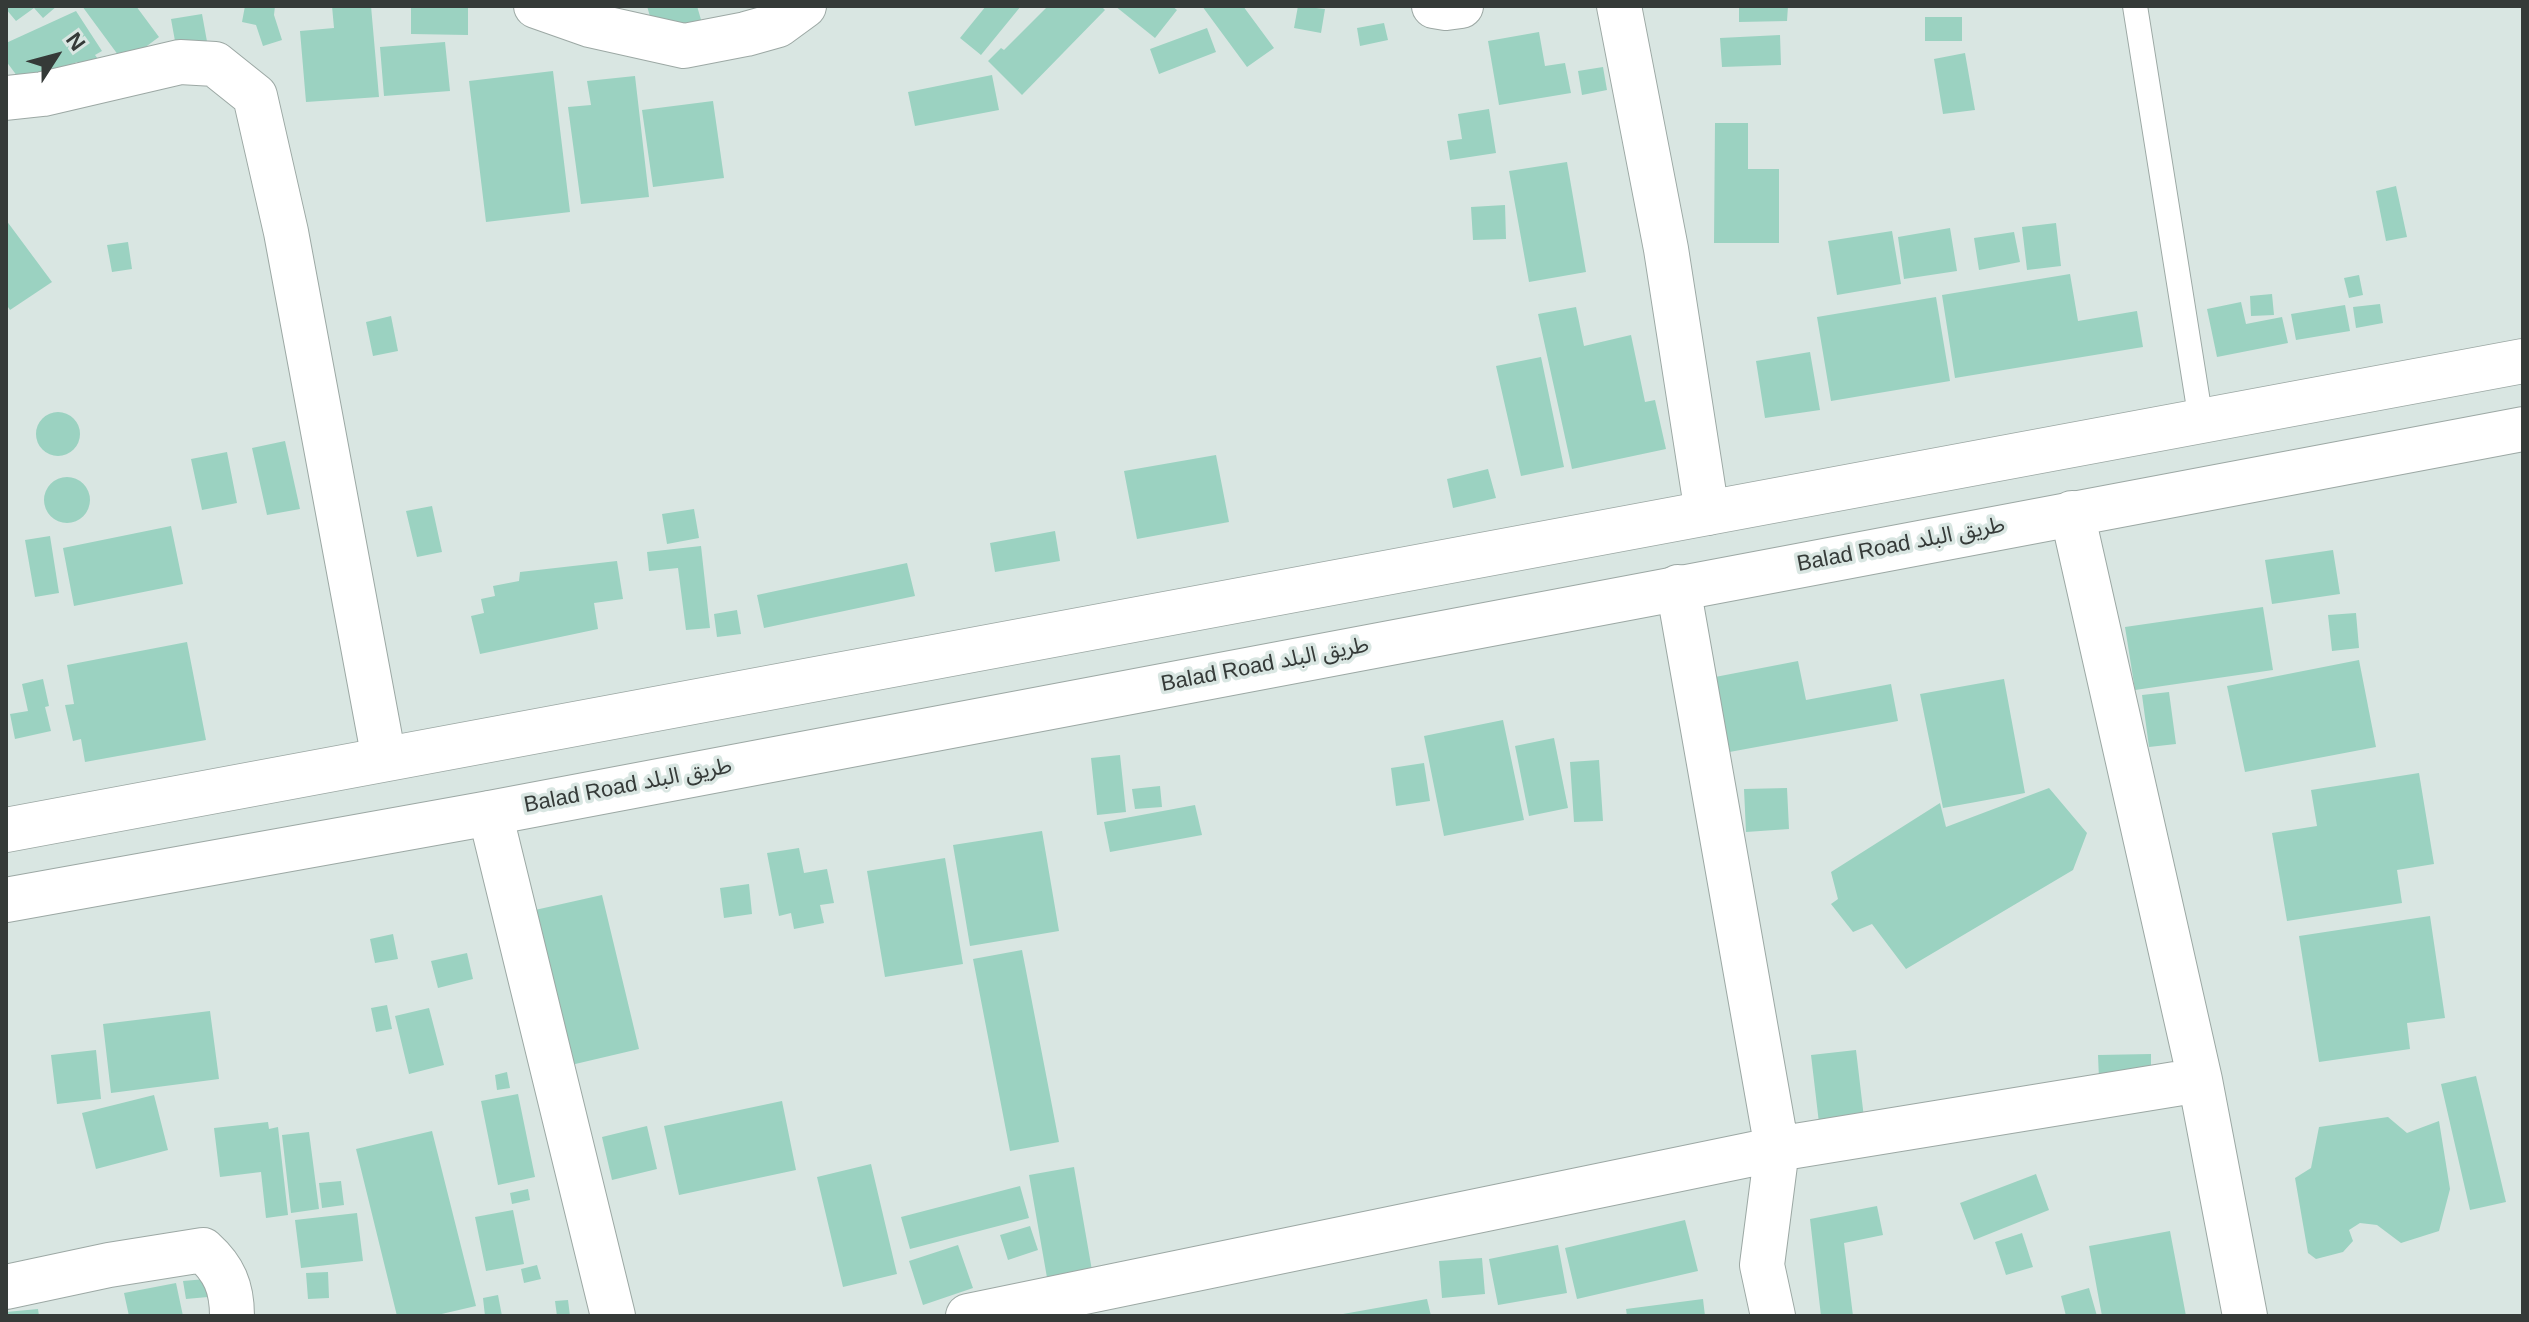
<!DOCTYPE html>
<meta charset="utf-8">
<style>
body{margin:0}
#map{position:relative;width:2529px;height:1322px;overflow:hidden;background:#d9e6e2;font-family:Helvetica,sans-serif}
canvas{display:block}
.frame{position:absolute;inset:0;border:8px solid #353a38;pointer-events:none}
.north{position:absolute;left:16px;top:16px;width:80px;height:80px;-webkit-text-stroke:6px #d9e6e2;paint-order:stroke;rotate:54deg;font-size:22px;font-weight:700;line-height:32px;text-align:center;color:#353a38}
.north::after{content:'';display:block;margin:auto;width:28px;height:36px;background:#353a38;clip-path:polygon(50% 0,100% 100%,50% 72%,0 100%)}
</style>
<div id="map">
<canvas width="2529" height="1322"></canvas>
<div class="frame"></div>
<div class="north">N</div>
</div>
<script>
const c = document.querySelector('canvas').getContext('2d');
c.lineJoin = 'round';
function paint(path, color) {
  c.fillStyle = color;
  c.fill(path, 'evenodd');
}
function strokePath(path, color, width, dash) {
  c.strokeStyle = color;
  c.lineWidth = width;
  c.lineCap = dash ? 'butt' : 'round';
  c.setLineDash(dash || []);
  c.stroke(path);
}
function label(font, color, halo, rows, align = 'center') {
  c.font = font + ' Helvetica,"Noto Sans Arabic",sans-serif';
  c.lineWidth = 7;
  c.setLineDash([]);
  c.textBaseline = 'middle';
  c.strokeStyle = halo;
  c.fillStyle = color;
  for (const [text, x, y, turn = 0] of rows) {
    c.save();
    c.translate(x, y);
    c.rotate((+turn || 0) * Math.PI / 180);
    c.textAlign = isNaN(turn) ? turn : align;
    if (halo) c.strokeText(text, 0, 0);
    c.fillText(text, 0, 0);
    c.restore();
  }
}
paint(new Path2D(`
 M6,6H57L43,18L34,8L16,21L6,9Z
 M82,6H136L159,37L124,63Z
 M245,6H275L274,15L282,40L263,46L256,25L242,22Z
 M332,6H371L379,97L306,102L300,31L334,28Z
 M411,6H468V35L411,34Z
 M647,6H697L704,30L653,27Z
 M986,6H1021L981,55L960,38Z
 M1048,6H1101L1105,10L1022,95L988,61L1001,48L1004,50Z
 M1115,6H1172L1177,10L1155,38Z
 M1202,6H1243L1274,48L1247,67Z
 M1298,6L1325,9L1321,33L1294,28Z
 M1739,6H1788L1787,21L1739,22Z
 M76,11L102,51L95,55L101,63L85,75L77,62L23,84L6,61V43Z
 M202,14L208,47L177,52L171,19Z
 M1925,17H1962V41H1925Z
 M1384,23L1388,40L1360,46L1357,28Z
 M1207,28L1216,52L1159,74L1150,49Z
 M1539,32L1545,66L1565,63L1571,93L1499,105L1488,41Z
 M1780,35L1781,65L1722,67L1720,38Z
 M445,42L450,91L384,96L380,47Z
 M1965,53L1975,110L1943,114L1934,59Z
 M1603,67L1607,90L1582,95L1578,71Z
 M553,71L570,212L486,222L469,81Z
 M992,75L999,110L915,126L908,92Z
 M635,76L649,197L581,204L568,107L591,105L587,81Z
 M713,101L724,178L653,187L642,110Z
 M1489,109L1496,153L1450,160L1447,141L1462,139L1458,114Z
 M1715,123H1748V169H1779V243H1714Z
 M1567,162L1586,272L1529,282L1509,171Z
 M2396,186L2407,237L2386,241L2376,191Z
 M1505,205L1506,239L1473,240L1471,207Z
 M6,220L52,282L10,310L6,304Z
 M2056,223L2061,266L2027,270L2022,227Z
 M1950,228L1957,271L1904,279L1898,237Z
 M1892,231L1901,284L1837,295L1828,241Z
 M2014,232L2020,262L1979,270L1974,238Z
 M128,242L132,269L112,272L107,245Z
 M2070,274L2078,321L2137,311L2143,347L1955,378L1942,295Z
 M2359,275L2363,295L2349,298L2344,278Z
 M2272,294L2274,315L2251,316L2250,296Z
 M1936,297L1950,381L1831,401L1817,317Z
 M2241,302L2246,324L2282,317L2288,343L2217,357L2207,309Z
 M2380,304L2383,323L2356,328L2353,307Z
 M2345,305L2350,331L2296,340L2291,314Z
 M1576,307L1584,346L1631,335L1645,402L1655,400L1666,449L1572,469L1538,314Z
 M391,316L398,351L373,356L366,322Z
 M1810,352L1820,410L1765,418L1756,361Z
 M1541,357L1564,467L1521,476L1496,366Z
 M36 434a22 22 0 1 1 44 0a22 22 0 1 1-44 0Z
 M285,441L300,509L267,515L252,448Z
 M227,452L237,503L202,510L191,459Z
 M1216,455L1229,522L1137,539L1124,471Z
 M1488,469L1496,498L1453,508L1447,479Z
 M44 500a23 23 0 1 1 46 0a23 23 0 1 1-46 0Z
 M432,506L442,552L417,557L406,511Z
 M694,509L699,538L667,544L662,514Z
 M171,526L183,584L74,606L63,548Z
 M1055,531L1060,561L995,572L990,543Z
 M50,536L59,593L35,597L25,540Z
 M701,546L710,628L686,630L678,568L649,571L647,552Z
 M2333,550L2340,594L2272,604L2265,560Z
 M617,561L623,599L594,603L598,629L480,654L471,616L484,613L481,599L495,596L493,586L519,581L520,572Z
 M907,563L915,596L764,628L757,595Z
 M2263,607L2273,670L2135,690L2125,627Z
 M737,610L741,634L717,637L714,614Z
 M2356,613L2359,648L2332,651L2328,615Z
 M187,642L206,740L85,762L81,739L73,741L65,705L74,704L67,665Z
 M2359,660L2376,747L2245,772L2227,686Z
 M1798,661L1806,700L1891,684L1898,721L1724,753L1710,678Z
 M43,679L49,706L45,707L51,731L15,739L10,714L28,711L22,684Z
 M2004,679L2025,793L1943,808L1920,694Z
 M2169,692L2176,744L2149,747L2142,695Z
 M1503,720L1524,820L1444,836L1424,736Z
 M1554,738L1568,808L1529,816L1515,746Z
 M1120,755L1126,812L1097,815L1091,758Z
 M1599,760L1603,821L1574,822L1570,762Z
 M1424,763L1430,801L1396,806L1391,768Z
 M2419,773L2434,864L2397,870L2402,903L2287,921L2272,833L2317,826L2311,790Z
 M1160,786L1162,807L1135,809L1132,789Z
 M1787,788L1789,829L1746,832L1744,789Z
 M2049,788L2087,833L2073,870L1906,969L1872,924L1853,932L1831,904L1838,899L1831,872L1940,803L1946,827Z
 M1195,805L1202,835L1110,852L1104,822Z
 M1042,831L1059,931L970,946L953,845Z
 M799,848L804,873L827,869L834,903L820,905L824,923L794,929L791,913L779,916L767,853Z
 M945,858L963,964L885,977L867,871Z
 M749,884L752,914L724,918L720,888Z
 M602,895L639,1049L571,1065L535,910Z
 M2430,916L2445,1018L2407,1023L2410,1049L2319,1062L2299,936Z
 M393,934L398,959L375,963L370,939Z
 M1022,950L1059,1142L1010,1151L973,959Z
 M467,953L473,979L438,988L431,961Z
 M387,1005L392,1029L376,1032L371,1008Z
 M429,1008L444,1065L409,1074L395,1016Z
 M210,1011L219,1079L111,1093L103,1024Z
 M96,1050L101,1099L57,1104L51,1055Z
 M1856,1050L1864,1118L1819,1123L1811,1055Z
 M2151,1054V1077L2099,1079L2098,1055Z
 M507,1072L510,1088L497,1090L495,1075Z
 M2476,1076L2506,1202L2470,1210L2441,1084Z
 M518,1094L535,1177L498,1185L481,1101Z
 M154,1095L168,1150L96,1169L82,1113Z
 M782,1101L796,1170L679,1195L664,1126Z
 M2388,1117L2407,1133L2439,1121L2450,1189L2439,1231L2401,1243L2377,1225L2360,1223L2349,1230L2353,1241L2343,1252L2316,1259L2308,1253L2295,1178L2311,1168L2319,1127Z
 M268,1122L269,1129L278,1127L288,1215L266,1218L261,1172L220,1177L214,1128Z
 M647,1126L657,1169L612,1180L602,1137Z
 M432,1131L476,1306L433,1316H397L356,1149Z
 M309,1132L319,1209L291,1213L282,1135Z
 M871,1164L897,1274L843,1287L817,1177Z
 M1074,1167L1094,1282L1049,1289L1029,1175Z
 M2036,1174L2049,1210L1974,1240L1960,1203Z
 M341,1181L344,1205L322,1208L319,1183Z
 M1020,1186L1029,1218L910,1249L901,1217Z
 M528,1189L530,1200L512,1204L510,1193Z
 M1877,1206L1883,1235L1844,1243L1853,1316H1821L1810,1219Z
 M513,1210L524,1264L486,1271L475,1217Z
 M357,1213L363,1261L301,1268L295,1220Z
 M1685,1220L1698,1271L1577,1299L1565,1248Z
 M1030,1226L1038,1250L1008,1260L1000,1235Z
 M2170,1231L2186,1316H2102L2089,1246Z
 M2022,1233L2033,1267L2006,1275L1995,1242Z
 M958,1245L973,1288L923,1305L909,1261Z
 M1558,1245L1567,1293L1498,1305L1489,1259Z
 M1482,1258L1485,1294L1442,1298L1439,1261Z
 M537,1265L541,1279L524,1283L521,1269Z
 M328,1272L329,1298L308,1299L306,1273Z
 M206,1279L208,1297L186,1299L183,1281Z
 M176,1283L183,1316H129L124,1293Z
 M2089,1288L2097,1316H2066L2061,1296Z
 M498,1295L502,1316H485L483,1298Z
 M1427,1299L1431,1316H1343V1314Z
 M1703,1299L1705,1316H1627L1626,1309Z
 M568,1300L570,1316H557L555,1301Z
 M38,1309L39,1316H6V1312Z`), '#9bd2c1');
const service = new Path2D(`
 M2135,6L2201,421`);
const minor = new Path2D(`
 M536,6L590,25L684,46L746,34L778,25L804,6
 M1434,6L1446,8L1461,6
 M1619,6L1666,249L1707,513
 M6,98L43,94L180,62L215,64L255,96L286,232L384,759
 M2072,513L2200,1080L2245,1316
 M1678,587L1777,1149L1762,1265L1773,1316
 M490,813L613,1316
 M6,1287L109,1265L203,1250C224,1269 232,1287 232,1316
 M968,1316L1777,1149L2200,1080`);
const trunk = new Path2D(`
 M6,830L2523,361
 M6,900L490,813L2523,429`);
strokePath(service, '#9ca8a4', 26);
strokePath(minor, '#9ca8a4', 46);
strokePath(trunk, '#9ca8a4', 46);
strokePath(service, '#fff', 24);
strokePath(minor, '#fff', 44);
strokePath(trunk, '#fff', 44);
label('22px', '#353a38', '#d9e6e2', [
 ["Balad Road طريق البلد",1901,545,-11],
 ["Balad Road طريق البلد",1265,665,-11],
 ["Balad Road طريق البلد",628,786,-11]
]);
</script>
